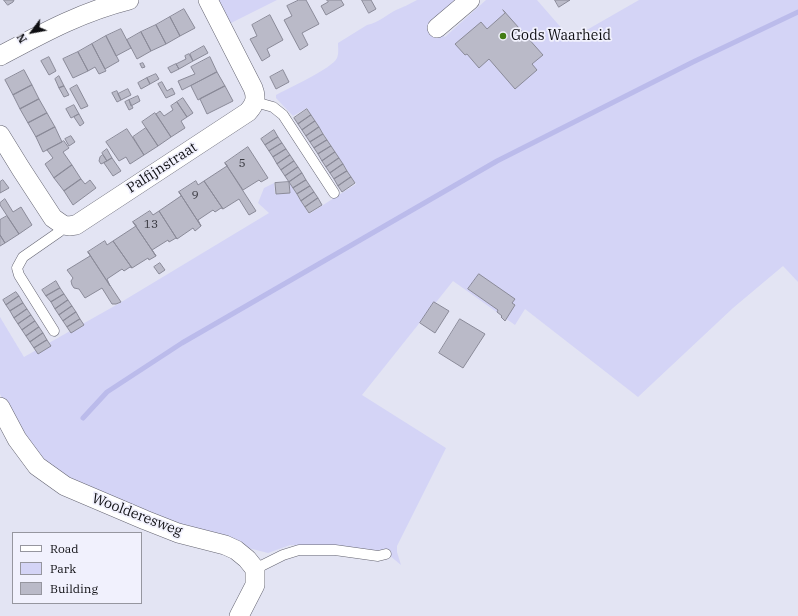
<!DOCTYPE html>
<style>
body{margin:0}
#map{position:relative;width:798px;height:616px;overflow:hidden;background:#e3e4f3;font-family:"IBM Plex Serif",serif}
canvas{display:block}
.legend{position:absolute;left:12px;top:532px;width:130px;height:72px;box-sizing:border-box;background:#f1f1fd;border:1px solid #96969f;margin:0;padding:5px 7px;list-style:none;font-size:12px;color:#0e0e12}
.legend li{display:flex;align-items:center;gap:8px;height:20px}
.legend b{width:20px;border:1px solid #96969f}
.north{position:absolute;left:12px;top:12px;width:40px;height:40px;-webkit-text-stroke:3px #f1f1fd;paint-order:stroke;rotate:238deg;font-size:11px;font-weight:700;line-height:16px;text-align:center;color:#0e0e12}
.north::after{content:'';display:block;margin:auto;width:14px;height:18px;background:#0e0e12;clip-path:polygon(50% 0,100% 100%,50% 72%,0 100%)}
</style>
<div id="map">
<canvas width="798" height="616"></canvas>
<ul class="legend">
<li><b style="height:5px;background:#fff"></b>Road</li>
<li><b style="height:11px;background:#d4d4f6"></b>Park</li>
<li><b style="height:11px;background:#babac8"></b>Building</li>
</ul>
<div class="north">N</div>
</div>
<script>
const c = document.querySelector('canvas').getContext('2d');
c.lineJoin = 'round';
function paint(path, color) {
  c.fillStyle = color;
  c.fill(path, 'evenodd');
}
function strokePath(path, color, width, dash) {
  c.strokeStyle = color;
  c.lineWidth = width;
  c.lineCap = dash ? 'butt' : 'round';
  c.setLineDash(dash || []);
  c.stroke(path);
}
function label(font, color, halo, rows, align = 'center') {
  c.font = font + ' "IBM Plex Serif",serif';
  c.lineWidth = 3.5;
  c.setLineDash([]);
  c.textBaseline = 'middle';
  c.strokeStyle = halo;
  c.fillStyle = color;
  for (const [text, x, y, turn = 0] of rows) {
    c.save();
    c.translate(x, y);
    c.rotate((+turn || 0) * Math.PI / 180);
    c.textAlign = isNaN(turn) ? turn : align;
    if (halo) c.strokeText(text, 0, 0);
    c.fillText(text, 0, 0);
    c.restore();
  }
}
paint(new Path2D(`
 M211,0H277L223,27Z
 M417,0H464L430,29L445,37L486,0H537L571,39L639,0H798V282L783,266L733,308L638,397L525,309L515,325L453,281L362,395L446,448L397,546V552L401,565L389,555L348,547L290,545L268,553L189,533L63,481L25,444L0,394V317L24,357L118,304L269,213L258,203L264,188L274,183L275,194L290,193V184L309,214L356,184L307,108L293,116L276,98V95C287,89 333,68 337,58C339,54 338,47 338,43L367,25C378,23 386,15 396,10C403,7 410,4 417,0Z`), '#d4d4f6');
strokePath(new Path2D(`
 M83,418L107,392L182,343L497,161L693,62L798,12`), '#bbbbeb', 5);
const building = new Path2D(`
 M4,0H14L13,2L8,5Z
 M299,0H306L319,24L302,33L308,45L300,50L284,20L292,16L287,6Z
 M327,0H341L344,5L326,15L321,6L328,2Z
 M362,0H371L376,9L369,13Z
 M555,0H570L559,7Z
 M184,9L195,28L180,36L170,17Z
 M503,10L543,55L532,64L537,70L515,89L489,59L479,68L467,54L465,55L455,44L481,22L487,29L505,13Z
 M270,15L283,40L267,49L270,56L262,61L250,39L257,36L252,25Z
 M170,17L180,36L166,44L156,25Z
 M156,25L166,44L151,51L141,32Z
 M121,29L131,48L116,56L106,36Z
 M141,32L151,51L137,59L127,40Z
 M106,36L119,61L105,69L92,44Z
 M92,44L106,71L99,74L95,67L88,71L78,52Z
 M204,46L208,53L193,61L190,54Z
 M78,52L88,71L73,78L63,59Z
 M189,54L193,61L179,69L176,64L186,59L185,56Z
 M49,57L56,71L49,75L41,61Z
 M210,57L217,72L182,90L178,81L195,74L191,67Z
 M143,63L145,67L142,68L140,64Z
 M176,64L179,69L171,73L168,68Z
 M24,70L32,85L13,95L5,80Z
 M283,70L289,82L276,89L270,77Z
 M217,72L225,86L198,100L191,86Z
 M156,74L159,79L150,84L147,78Z
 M59,76L64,86L59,88L55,79Z
 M147,78L150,84L141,89L138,83Z
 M162,82L167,91L172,88L175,94L166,98L158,84Z
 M32,85L39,99L20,109L13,95Z
 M77,85L88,106L81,109L70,89Z
 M64,86L69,95L64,97L59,88Z
 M225,86L233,101L207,114L200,99Z
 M128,89L131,95L121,100L118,94Z
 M117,91L121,100L117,102L112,93Z
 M138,96L140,101L131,106L129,100Z
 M183,98L193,113L187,117L177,102Z
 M39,99L47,113L28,123L20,109Z
 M129,100L133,108L129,110L125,102Z
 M177,102L187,117L181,121L185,128L171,137L156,114L160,111L164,116L173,110L171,106Z
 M74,105L79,114L71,118L66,109Z
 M307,109L311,115L298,124L294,118Z
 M47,113L55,127L36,137L28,123Z
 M155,113L171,137L158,146L142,122Z
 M79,114L84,123L80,126L74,117Z
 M311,115L315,121L302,130L298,124Z
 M315,121L319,127L306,136L302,130Z
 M55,127L62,142L43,152L36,137Z
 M319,127L323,134L310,142L306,136Z
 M146,128L158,146L144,155L133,137Z
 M127,129L144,155L130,164L126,157L119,161L106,142Z
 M274,130L278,137L265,145L261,139Z
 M323,134L327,140L314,148L310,142Z
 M71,136L75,142L69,146L65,139Z
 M278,137L282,143L269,151L265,145Z
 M327,140L331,146L318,154L314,148Z
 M64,141L69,148L63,152L72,165L54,178L45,164L53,158L47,150Z
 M282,143L286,149L273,157L269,151Z
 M331,146L335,152L322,161L318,154Z
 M248,147L268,178L261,182L259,180L243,190L225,163Z
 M107,149L112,158L107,161L102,153Z
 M286,149L290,155L277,164L273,157Z
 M335,152L339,158L326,167L322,161Z
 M103,155L107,161L101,164L99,161L100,157Z
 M290,155L294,161L281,170L277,164Z
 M112,158L121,171L113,176L104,163Z
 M339,158L343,164L330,173L326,167Z
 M294,161L298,167L285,176L281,170Z
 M225,163L256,211L249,215L239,199L223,209L204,181L227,166Z
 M343,164L347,171L334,179L330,173Z
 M72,165L81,179L64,191L54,178Z
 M298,167L302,173L289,182L285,176Z
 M347,171L351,177L338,186L334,179Z
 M302,173L306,180L293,188L289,182Z
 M351,177L355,183L342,192L338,186Z
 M81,179L85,184L90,180L96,188L73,205L64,191Z
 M3,180L9,188L0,193V182Z
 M306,180L310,186L297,194L293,188Z
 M196,181L198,185L204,181L223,209L221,208L215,212L213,210L198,220L201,226L179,192Z
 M289,182L290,193L276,194L275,183Z
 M310,186L314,192L301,201L297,194Z
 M179,192L201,226L195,231L193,228L177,239L159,211L181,196Z
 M314,192L318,198L305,207L301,201Z
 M318,198L322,205L309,213L305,207Z
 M5,199L13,212L21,207L32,225L19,234L0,205V203Z
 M150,211L153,215L159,211L177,239L176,238L169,242L168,240L152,250L156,256L133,222Z
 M7,216L19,234L5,243L0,235V220Z
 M133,222L156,256L149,260L148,258L132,268L113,241L136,226Z
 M0,235L5,243L0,246Z
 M105,241L107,245L113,241L132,268L130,267L124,271L122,269L107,279L110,286L88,252Z
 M88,252L121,302L116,304H112L102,288L85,298L79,289L74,288L72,285L71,281L73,278L67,270L90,256Z
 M160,263L165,270L159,274L154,267Z
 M479,274L515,299L512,303L515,305L505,321L501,317L502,316L497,312L498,310L468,289Z
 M56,281L60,288L46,296L42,290Z
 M60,288L64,294L51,302L46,296Z
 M16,292L19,296L6,305L3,300Z
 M64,294L68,300L55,309L51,302Z
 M19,296L23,303L10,311L6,305Z
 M68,300L72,306L59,315L55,309Z
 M434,302L449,311L435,333L420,323Z
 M23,303L27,309L14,318L10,311Z
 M72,306L76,312L63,321L59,315Z
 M27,309L31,315L18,324L14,318Z
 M76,312L80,319L67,327L63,321Z
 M31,315L35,321L22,330L18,324Z
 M80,319L84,325L71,333L67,327Z
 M460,319L485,334L463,368L439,353Z
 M35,321L39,327L26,336L22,330Z
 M39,327L43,333L30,342L26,336Z
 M43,333L47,340L34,348L30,342Z
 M47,340L51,346L38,354L34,348Z`);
paint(building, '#babac8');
strokePath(building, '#8a8a98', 1);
const lane = new Path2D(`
 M255,102L273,107L283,115L334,193
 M54,331L19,275L17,268L23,257L59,232L63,225
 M255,569L283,555L299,550H335L378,556L386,554`);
const street = new Path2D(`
 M437,28L470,0
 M0,56C43,33 81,12 129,0
 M0,135L21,169L53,218L63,225L69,226L76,225L248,112C255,104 257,98 253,88L208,0
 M0,407L17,439L37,466L65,486L145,520L178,533L225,545L236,550L247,559L255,569V585L239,616`);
strokePath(lane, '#646471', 11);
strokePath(street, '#646471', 20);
strokePath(lane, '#fff', 10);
strokePath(street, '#fff', 19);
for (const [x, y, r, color] of [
 [503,36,4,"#427c14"]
]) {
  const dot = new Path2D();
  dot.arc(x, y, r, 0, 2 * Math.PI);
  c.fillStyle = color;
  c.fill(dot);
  strokePath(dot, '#f1f1fd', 1.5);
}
label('12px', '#393940', null, [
 ["5",242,164],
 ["9",195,196],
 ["13",151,225]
]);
label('14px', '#0e0e12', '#f1f1fd', [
 ["Gods Waarheid",511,36]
], 'left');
label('14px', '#0e0e12', '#f1f1fd', [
 ["Palfijnstraat",162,168,-33],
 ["Woolderesweg",137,515,21]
]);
</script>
